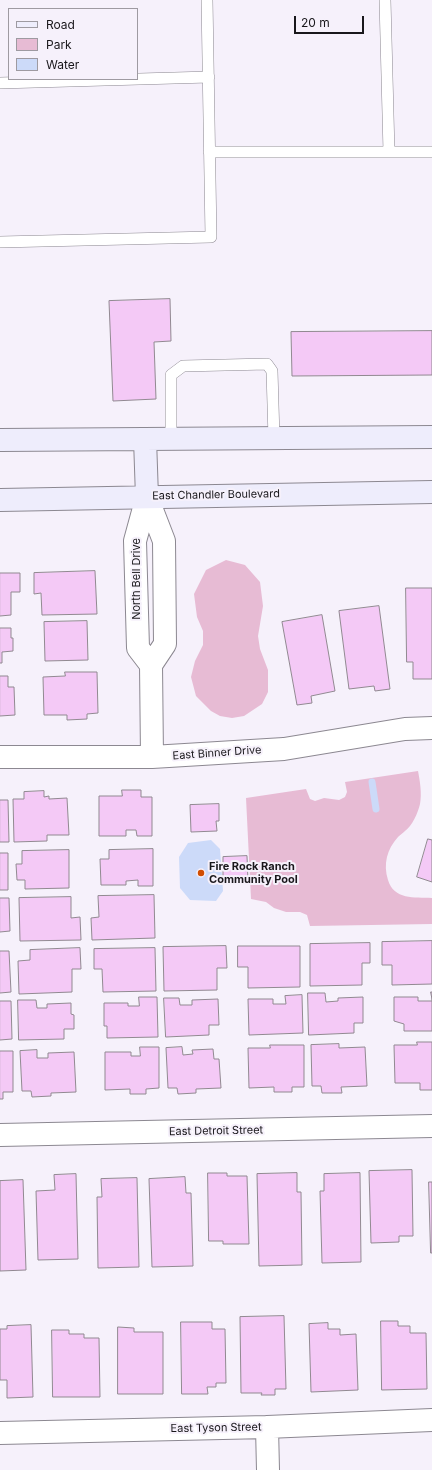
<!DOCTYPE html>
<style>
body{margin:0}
#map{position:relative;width:432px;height:1470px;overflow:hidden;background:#f6f1fb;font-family:Inter,sans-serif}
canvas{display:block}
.legend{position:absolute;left:8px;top:8px;width:130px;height:72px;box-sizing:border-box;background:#f6f1fb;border:1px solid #9e9aa1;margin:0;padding:5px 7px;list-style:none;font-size:12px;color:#19171b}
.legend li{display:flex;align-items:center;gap:8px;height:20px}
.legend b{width:20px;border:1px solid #9e9aa1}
.scale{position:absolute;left:294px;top:16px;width:70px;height:18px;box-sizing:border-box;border:2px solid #19171b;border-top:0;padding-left:5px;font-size:12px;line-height:14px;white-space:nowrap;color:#19171b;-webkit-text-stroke:3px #f6f1fb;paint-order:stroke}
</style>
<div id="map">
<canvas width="432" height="1470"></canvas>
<ul class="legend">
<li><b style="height:5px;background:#eeedfc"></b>Road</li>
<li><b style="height:11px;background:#e7bbd4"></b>Park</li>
<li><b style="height:11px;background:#ccdaf9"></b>Water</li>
</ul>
<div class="scale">20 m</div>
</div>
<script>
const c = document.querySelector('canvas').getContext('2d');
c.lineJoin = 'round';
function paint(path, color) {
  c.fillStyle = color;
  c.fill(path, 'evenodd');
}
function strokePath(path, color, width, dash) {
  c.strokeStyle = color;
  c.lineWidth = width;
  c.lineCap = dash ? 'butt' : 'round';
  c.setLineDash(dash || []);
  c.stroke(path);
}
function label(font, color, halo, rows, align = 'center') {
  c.font = font + ' Inter,sans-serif';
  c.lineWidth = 4;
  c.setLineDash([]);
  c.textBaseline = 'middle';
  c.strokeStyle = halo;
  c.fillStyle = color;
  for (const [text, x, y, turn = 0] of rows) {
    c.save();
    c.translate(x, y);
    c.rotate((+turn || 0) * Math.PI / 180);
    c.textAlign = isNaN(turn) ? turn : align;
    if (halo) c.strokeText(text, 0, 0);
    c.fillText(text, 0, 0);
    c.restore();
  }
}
paint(new Path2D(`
 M226,560L245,565L260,582L263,606L258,636L260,649L268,670V692L262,704L244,716L232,718L220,716L211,711L196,696L191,677L195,661L203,645V631L197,617L194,594L206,570Z
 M418,771C420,781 422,794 420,804C418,813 412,826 405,831C403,833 400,835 398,837C387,849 383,864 388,880C394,900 414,897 432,898V924L310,926L307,915L300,912H286L274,908L266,902L251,899L246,798L306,789L310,799L315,801L324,798L339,800L345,797L347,792L345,782Z`), '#e7bbd4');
paint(new Path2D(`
 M211,840L220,849L223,891L216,901L190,900L180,888L179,857L188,843Z`), '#ccdaf9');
strokePath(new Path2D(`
 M372,782L376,809`), '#ccdaf9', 7);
const building = new Path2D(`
 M170,299L171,341L154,342L156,399L113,401L109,301Z
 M432,331V375L292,376L291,332Z
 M95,571L97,614L42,615L41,593L34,594V573Z
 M0,573H20V592H11V615L0,616Z
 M406,588H432V679H413V662H407Z
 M379,606L390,689L375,691L374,686L349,689L339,611Z
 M322,615L335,691L311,696L312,703L297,705L282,622Z
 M87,621L88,660L45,661L44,622Z
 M0,628H11V638H13V651L2,652V663H0Z
 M65,672H97L98,713L87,714V719L67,720V715H44L43,677L65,676Z
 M0,676H8V687H14L15,715L0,716Z
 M122,790H141V797H152V836H137L136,830H126V836H99V796H122Z
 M44,791V797L49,796V799L67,798L69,835H47V841L14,842L13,799H24V792Z
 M0,800H8L9,842H0Z
 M219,804V821H216L217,831L191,832L190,805Z
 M428,839L432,840V882L417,877Z
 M153,849V886H138V880L126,881V885H101L100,859H109V850Z
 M69,850V888L25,889V880H17L16,864H22V851Z
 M0,853H8V890H0Z
 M247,856L248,881L223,882V857Z
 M154,895L155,938L92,940L91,918L99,917L98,896Z
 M71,897V918L80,917L81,940L20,941L19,898Z
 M0,898H9L10,931L0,932Z
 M432,941V984L392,985V965H382V942Z
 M370,943V963H362V985L310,986V944Z
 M226,946L227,968H217V990L164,991L163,947Z
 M238,946H300V987L248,988V967H238Z
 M80,948L81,969H72V992L19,994L18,961L30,960V950Z
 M155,948L156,991L103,992L102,969H94V949Z
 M0,951H9L11,992L0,993Z
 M431,992H432V1031H404V1024L394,1021V997H418V1001H432Z
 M308,993H325L326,1002L338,1001V998L363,997V1023H354V1033L309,1035Z
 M302,995L303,1033L249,1035L248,999H273V1004H286L285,996Z
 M139,997H157L158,1037L107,1038V1026H104V1003H128V1006H139Z
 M164,998H179L180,1005H192V1000L218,999L219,1025H209V1035L166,1037Z
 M18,1000H36L37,1008H47V1004L71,1003V1014L74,1015V1029H64V1039L19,1040Z
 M0,1001H11L12,1039L0,1040Z
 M417,1042H432V1090H420V1083H395L394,1045H417Z
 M339,1044V1048L365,1047L367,1086L341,1087L342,1093H322L321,1086H312L311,1045Z
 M270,1045H304V1087H292V1092H274V1087L249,1088L248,1048H270Z
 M140,1047H159V1088L146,1089V1094H130V1089L105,1090V1052H131V1056H140Z
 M182,1047L183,1055L193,1054L192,1050L213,1049L214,1059H219L221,1088L196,1089V1093L178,1094L177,1088H168L166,1048Z
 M37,1050V1058H48V1053L74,1052L76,1092L51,1093V1096L32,1097L31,1091H22L20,1051Z
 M0,1051H13V1092H3V1099H0Z
 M412,1170L413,1236H399V1242L371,1243L369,1171Z
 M208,1173H227V1176H247L249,1244H223V1241H209Z
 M297,1173V1192H301L302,1265L259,1266L257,1174Z
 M360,1173L361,1262L322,1263L320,1191H324V1174Z
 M76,1174L78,1259L38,1260L36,1191L55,1190L54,1175Z
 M185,1177L186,1193H191L193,1266L152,1267L149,1179Z
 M137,1178L139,1267L98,1268L97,1197H102L101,1179Z
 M23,1180L26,1270L0,1271V1181Z
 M429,1182H432V1253H431Z
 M284,1316L286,1389H275V1395H261L262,1393H241L240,1317Z
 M381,1321H398V1326H410V1333H426L427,1389L382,1390Z
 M181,1322H212V1329H225L226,1383H216V1387H207L208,1394H182Z
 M328,1323V1329H340V1335L356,1334L358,1390L311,1392L309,1324Z
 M31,1325L33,1397L7,1398V1380H0V1329H7V1326Z
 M118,1327L134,1328V1332H163V1394H118Z
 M52,1330H69V1334H84V1338H99L100,1397H53Z`);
paint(building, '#f4c9f6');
strokePath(building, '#918991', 1);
const service = new Path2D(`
 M385,0L389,152
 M0,83L209,77
 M209,152H432
 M0,242L211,237L207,0
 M171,439V375L183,366L267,364L272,371L274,438`);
const minor = new Path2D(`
 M147,497L164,541L165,644L151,665L152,757
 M147,497L135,541L138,648L151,665
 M0,757H152L284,749L405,729L432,728
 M0,1135L432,1126
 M267,1427L268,1470
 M0,1433L267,1427L432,1420`);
const secondary = new Path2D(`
 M145,439L147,497
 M0,440L432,437
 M0,500L432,492`);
strokePath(service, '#8c8891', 12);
strokePath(minor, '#8c8891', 24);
strokePath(secondary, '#8c8891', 24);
strokePath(service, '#fff', 11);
strokePath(minor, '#fff', 22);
strokePath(secondary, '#eeedfc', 22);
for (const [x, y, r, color] of [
 [201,873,4,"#d14d01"]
]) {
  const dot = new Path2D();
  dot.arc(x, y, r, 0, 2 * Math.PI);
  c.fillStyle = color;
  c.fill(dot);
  strokePath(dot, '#f6f1fb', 1.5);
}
label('11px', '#19171b', '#f6f1fb', [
 ["East Chandler Boulevard",216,495,-1],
 ["North Bell Drive",137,579,-90],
 ["East Binner Drive",217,753,-4],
 ["East Detroit Street",216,1131,-1],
 ["East Tyson Street",216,1428,-1]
]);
label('bold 11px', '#19171b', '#f6f1fb', [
 ["Fire Rock Ranch",209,867],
 ["Community Pool",209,880]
], 'left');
</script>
